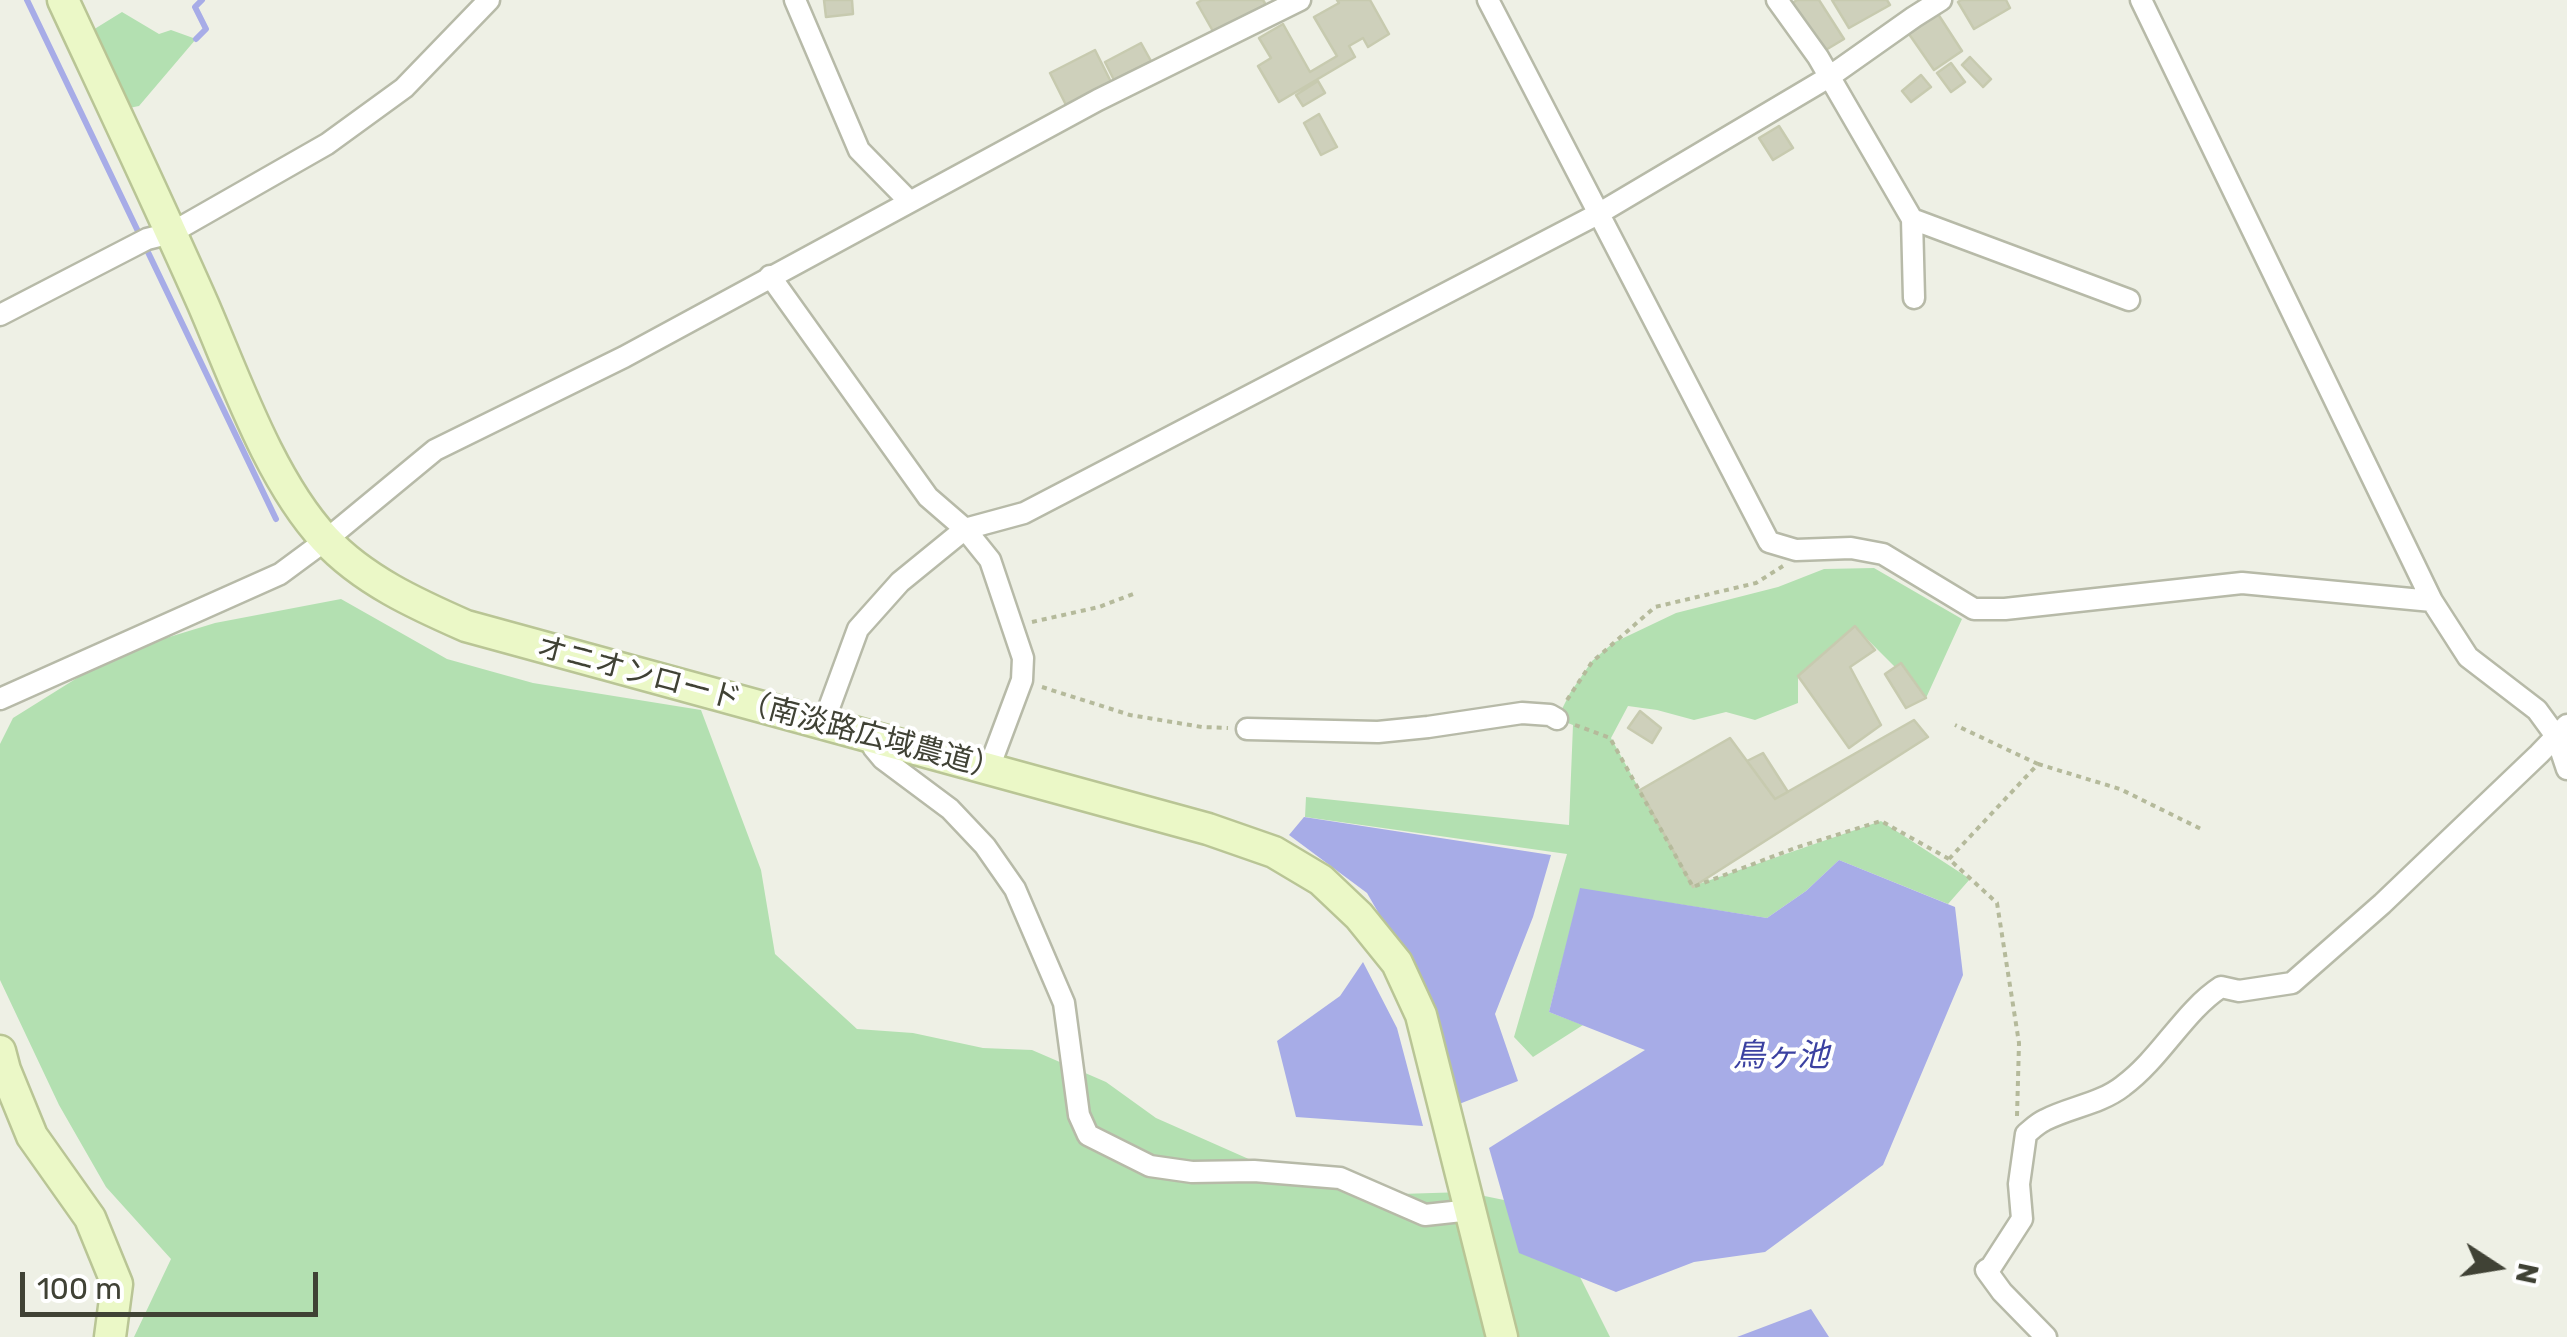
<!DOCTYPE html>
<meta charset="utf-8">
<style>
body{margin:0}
#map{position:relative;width:2567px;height:1337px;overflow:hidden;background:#eef0e5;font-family:Rubik,sans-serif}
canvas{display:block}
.north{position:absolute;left:2447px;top:1217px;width:100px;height:100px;-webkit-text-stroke:8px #fff;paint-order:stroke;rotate:102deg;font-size:28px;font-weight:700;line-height:40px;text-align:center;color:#404235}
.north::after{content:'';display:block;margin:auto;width:35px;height:45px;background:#404235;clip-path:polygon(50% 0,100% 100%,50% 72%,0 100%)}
.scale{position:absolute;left:20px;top:1272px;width:298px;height:45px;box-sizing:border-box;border:5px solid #404235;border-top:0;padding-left:12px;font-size:30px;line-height:35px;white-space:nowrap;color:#404235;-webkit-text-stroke:8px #fff;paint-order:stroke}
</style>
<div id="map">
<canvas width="2567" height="1337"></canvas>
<div class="north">N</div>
<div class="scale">100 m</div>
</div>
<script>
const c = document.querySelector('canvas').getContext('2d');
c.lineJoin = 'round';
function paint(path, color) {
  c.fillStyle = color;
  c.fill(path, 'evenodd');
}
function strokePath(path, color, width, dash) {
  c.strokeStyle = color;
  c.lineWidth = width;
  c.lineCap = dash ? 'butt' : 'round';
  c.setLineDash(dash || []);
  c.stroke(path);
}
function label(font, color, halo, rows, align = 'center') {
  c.font = font + ' Rubik,"Noto Sans JP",sans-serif';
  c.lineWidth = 8;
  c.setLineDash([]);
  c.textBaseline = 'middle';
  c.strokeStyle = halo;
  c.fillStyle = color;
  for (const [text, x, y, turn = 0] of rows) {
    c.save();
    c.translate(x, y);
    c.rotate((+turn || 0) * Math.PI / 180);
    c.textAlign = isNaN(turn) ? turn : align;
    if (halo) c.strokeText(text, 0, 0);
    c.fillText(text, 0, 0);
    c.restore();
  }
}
paint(new Path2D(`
 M122,12L159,34L171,30L196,39L139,106L124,109L88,33Z
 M1874,568L1962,619L1926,698L1854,626L1798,676V703L1755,720L1726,712L1694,720L1657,710L1628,706L1611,738L1693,886L1881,821L1970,879L1948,904L1839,860L1806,891L1767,918L1581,889L1549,1012L1583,1025L1533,1057L1514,1037L1567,854L1305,817L1306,797L1569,825L1573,725L1557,719L1570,693L1592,661L1613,643L1676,613L1778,587L1824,569Z
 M341,599L447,659L533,683L701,710L761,870L775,954L857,1029L913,1033L983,1048L1032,1050L1106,1082L1156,1118L1260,1164L1400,1194L1465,1192L1504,1200L1578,1273L1610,1337H134L171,1259L106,1187L59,1105L0,980V744L13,718L117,653L215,623Z`), '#b3e0b1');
paint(new Path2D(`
 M1304,817L1551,855L1533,917L1495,1014L1518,1081L1454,1106L1435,1011L1367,893L1289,835Z
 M1839,860L1955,907L1963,975L1883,1165L1765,1252L1694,1262L1616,1292L1519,1253L1489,1148L1645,1050L1549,1012L1580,888L1767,918L1806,891Z
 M1363,962L1397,1028L1423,1126L1296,1117L1277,1041L1340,996Z
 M1811,1309L1829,1337H1737Z`), '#a7ace7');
strokePath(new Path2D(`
 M27,0L276,519
 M196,39L206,29L195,7L202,0`), '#a7ace7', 6);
const building = new Path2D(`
 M824,0H852L853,14L826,17Z
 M1202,0H1263L1266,5L1214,33L1197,3Z
 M1337,0H1370L1389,34L1368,47L1363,38L1349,46L1355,57L1279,102L1258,66L1271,58L1259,38L1283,24L1310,72L1337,56L1314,17L1339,3Z
 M1797,0H1819L1844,39L1819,54L1788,6Z
 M1832,0H1887L1890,5L1849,28Z
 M1961,0H2006L2010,8L1974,29L1958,2Z
 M1938,14L1962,51L1934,70L1909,34Z
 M1141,43L1151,61L1114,80L1105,62Z
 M1095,50L1112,84L1067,107L1050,73Z
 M1970,57L1991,79L1983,87L1962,65Z
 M1951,63L1965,82L1951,92L1937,73Z
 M1921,75L1931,87L1911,102L1902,91Z
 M1318,81L1325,93L1303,106L1296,95Z
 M1319,114L1337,147L1321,155L1304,123Z
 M1779,126L1793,148L1773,160L1759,138Z
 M1855,626L1875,650L1850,667L1881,725L1849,748L1798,676Z
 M1901,663L1926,698L1906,708L1885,674Z
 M1640,711L1661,728L1652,743L1628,728Z
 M1914,720L1928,737L1693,887L1640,790L1730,738L1775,799Z
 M1763,753L1788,792L1775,799L1747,761Z`);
paint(building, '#ced0bb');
strokePath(building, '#c7caaf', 2.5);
const street = new Path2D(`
 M795,0L859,150L909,201
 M1488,0L1769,542L1796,550L1851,548L1883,554L1974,609H2005L2242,583L2432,601
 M1777,0L1818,57L1912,219L1914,298
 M2141,0L2432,601L2468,657L2537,710L2556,736L2567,769
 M1912,219L2129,300
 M770,276L928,497L965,529L990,560L1023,658L1022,680L989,768
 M0,315L147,239L171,233L327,144L404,88L489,0
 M0,699L280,574L326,540L435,450L624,357L1098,100L1300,0
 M823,724L858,629L900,582L965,529L1024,513L1598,214L1829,77L1914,17L1941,0
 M1247,729L1378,732L1428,727L1522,713L1550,715L1557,719
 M874,737L873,747L883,759L950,809L985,846L1015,889L1064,1003L1079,1115L1088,1135L1150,1166L1192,1172L1254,1171L1340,1178L1425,1215L1471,1210
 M2046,1337L2002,1292L1986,1270L1991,1267L2022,1219L2019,1184L2026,1134C2032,1129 2038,1123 2045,1120C2070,1107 2100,1104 2123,1086C2161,1058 2184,1011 2221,987L2239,991L2292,983L2382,904L2539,754L2567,725`);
const secondary = new Path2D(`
 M63,0C110,101 158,202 203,304C235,378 270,480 325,539C363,580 416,604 466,626L1208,829L1274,852L1321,880L1359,916L1397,963L1421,1015L1502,1337
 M0,1051L5,1070L32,1136L90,1218L117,1284L110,1337`);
strokePath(street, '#b7baa8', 25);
strokePath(secondary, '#b9c595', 35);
strokePath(new Path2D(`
 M1032,622L1099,607L1133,594
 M1042,687L1130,715L1202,727L1228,728
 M1567,700L1592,662L1655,607L1756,583L1783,566
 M1575,725L1610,738L1693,887L1795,848L1881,821L1949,859L1997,903L2019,1043L2017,1116
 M2038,764L2120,789L2201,829
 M1949,859L2038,764L1955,725`), '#b5ba9b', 4, [5, 5]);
strokePath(street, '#fff', 20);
strokePath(secondary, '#ebf8c7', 30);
label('30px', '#404235', '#fff', [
 ["オニオンロード（南淡路広域農道）",769,709,15]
]);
label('italic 32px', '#3b41a1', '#fff', [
 ["鳥ヶ池",1781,1057]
]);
</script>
